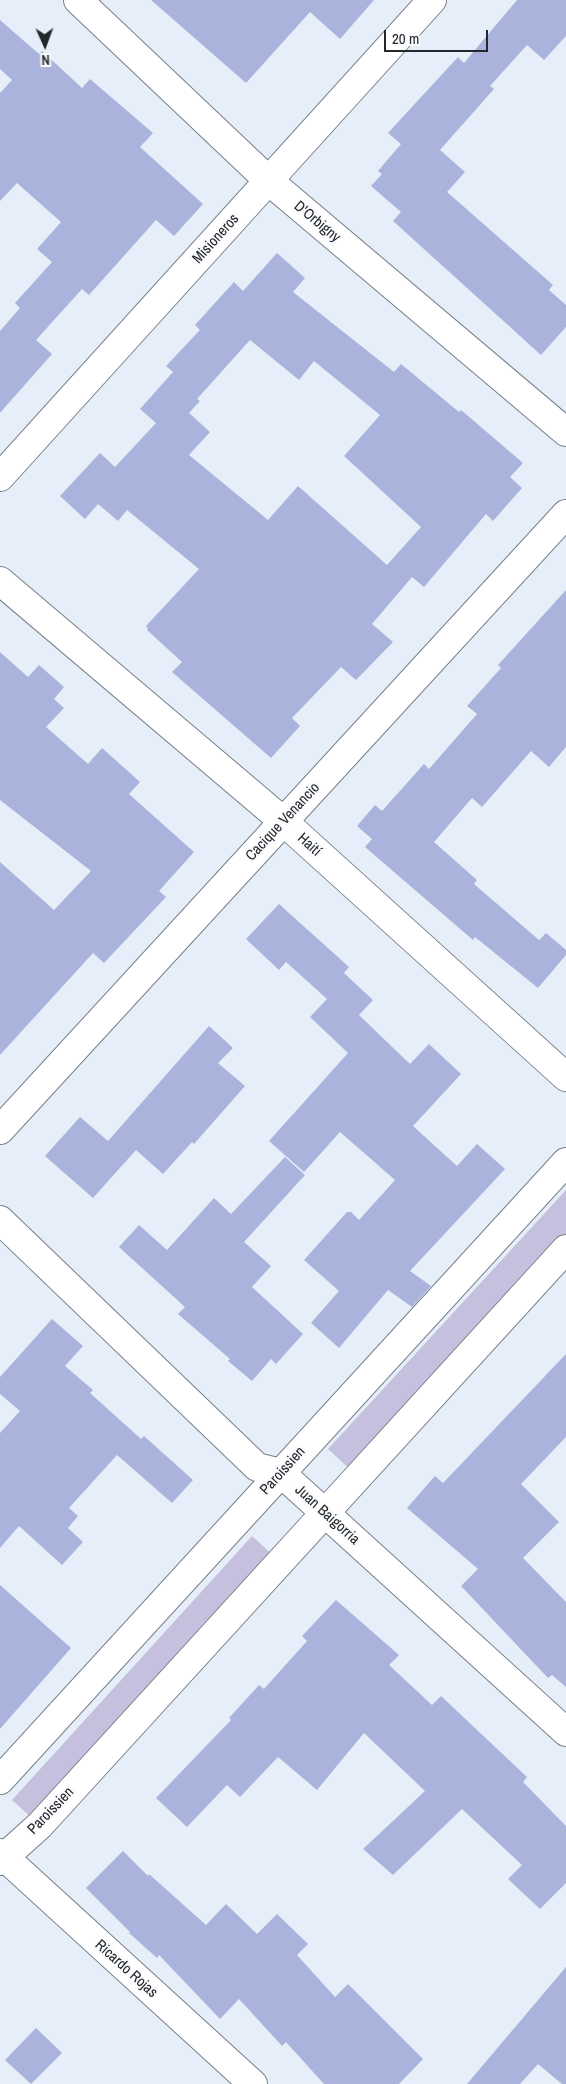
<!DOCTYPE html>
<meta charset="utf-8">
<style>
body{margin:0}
#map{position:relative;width:566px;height:2084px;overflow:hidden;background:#e6eff9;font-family:"Archivo Narrow",sans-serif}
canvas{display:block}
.north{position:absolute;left:20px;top:20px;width:50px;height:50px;-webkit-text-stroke:4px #fafbfd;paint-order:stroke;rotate:178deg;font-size:14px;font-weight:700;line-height:20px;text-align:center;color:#24272b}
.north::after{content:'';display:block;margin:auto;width:18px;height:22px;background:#24272b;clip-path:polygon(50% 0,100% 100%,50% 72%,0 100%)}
.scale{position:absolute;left:384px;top:30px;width:104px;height:22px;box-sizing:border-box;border:2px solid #24272b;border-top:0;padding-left:6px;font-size:15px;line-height:18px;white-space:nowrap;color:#24272b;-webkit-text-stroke:4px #fafbfd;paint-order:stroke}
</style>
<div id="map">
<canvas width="566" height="2084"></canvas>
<div class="north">N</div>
<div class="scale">20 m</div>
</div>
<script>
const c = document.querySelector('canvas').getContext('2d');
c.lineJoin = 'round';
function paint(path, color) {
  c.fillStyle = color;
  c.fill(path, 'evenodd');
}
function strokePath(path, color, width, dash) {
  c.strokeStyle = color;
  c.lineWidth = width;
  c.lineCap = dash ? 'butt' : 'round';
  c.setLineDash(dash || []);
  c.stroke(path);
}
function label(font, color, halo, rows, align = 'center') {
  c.font = font + ' "Archivo Narrow",sans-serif';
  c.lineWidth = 5;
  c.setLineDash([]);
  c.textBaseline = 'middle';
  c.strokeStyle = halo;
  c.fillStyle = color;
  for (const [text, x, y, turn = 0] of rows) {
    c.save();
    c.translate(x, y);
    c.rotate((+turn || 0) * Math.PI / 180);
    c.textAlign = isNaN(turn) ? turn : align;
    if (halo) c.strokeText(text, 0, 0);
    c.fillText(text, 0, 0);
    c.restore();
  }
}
paint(new Path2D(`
 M566,1190V1241L353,1472L328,1449Z
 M252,1536L275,1557L35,1821L12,1800Z`), '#c5c0dd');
paint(new Path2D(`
 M151,0H374L340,39L310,12L246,83Z
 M517,0H566V36L544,60L527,45L490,86L494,89L440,150L465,172L447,192L553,285L549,290L566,305V327L541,355L393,221L401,212L371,186L382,174L378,171L401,144L388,133L458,57L464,63Z
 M0,20L39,54L42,51L82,88L90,79L153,133L140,147L203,204L174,236L156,220L89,295L82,289L36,340L52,354L0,413V331L20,308L15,303L52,262L37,249L61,222L17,183L0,201V93L12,80L0,69Z
 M277,253L305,278L293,292L394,372L401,364L459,412L461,410L523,463L510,477L522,488L493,521L486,514L424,587L412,577L372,624L393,642L356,680L341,667L292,718L300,726L271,758L172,672L182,662L147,630L148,629L146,626L199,569L127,510L118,521L98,504L85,519L60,496L100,453L115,467L156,423L140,409L173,372L166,366L200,330L195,325L234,282L243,291ZM250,340L299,380L314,361L380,415L344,456L421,527L387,565L298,486L268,520L189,455L210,432L189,413L200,401L197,399Z
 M566,590V747L549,767L531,751L482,807L472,798L434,842L477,880L474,884L539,940L546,933L566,950V955L538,988L475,937L473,940L365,847L372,839L357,826L375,805L382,811L424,764L429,769L477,714L467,706L501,668L498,665Z
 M0,652L28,677L39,665L64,687L54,699L64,708L46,727L88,764L102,748L140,782L129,794L194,852L159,891L166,897L104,963L93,953L0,1055V862L54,910L91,871L0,800Z
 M279,904L349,967L344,973L373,1000L359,1015L410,1064L429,1044L461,1074L413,1126L457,1166L477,1144L505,1169L410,1271L431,1286L412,1307L388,1290L339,1348L311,1323L339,1291L304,1260L347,1212H351L359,1220L395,1180L340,1132L304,1172L269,1141L348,1053L310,1017L327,999L286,962L279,970L246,939Z
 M209,1026L233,1048L218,1063L245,1086L194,1144L192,1142L163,1174L136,1150L93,1198L45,1156L80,1117L108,1141Z
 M285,1157L305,1175L244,1242L271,1266L252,1287L303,1334L276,1364L271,1359L252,1381L228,1361L230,1359L178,1314L185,1307L119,1247L139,1225L167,1250L214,1198L231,1214Z
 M52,1319L83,1346L65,1366L93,1390L90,1393L141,1439L144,1436L193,1480L172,1503L117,1455L69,1508L78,1516L68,1528L83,1542L62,1565L19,1526L0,1548V1433L20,1411L0,1394V1377Z
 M566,1354V1437L521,1484L559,1522L523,1558L566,1602V1687L552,1675L548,1678L461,1586L478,1569L407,1508L435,1476L443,1483Z
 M0,1585L71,1648L0,1729Z
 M336,1600L399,1655L389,1665L432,1705L441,1696L527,1777L523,1782L566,1826V1883L540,1909L508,1879L522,1865L462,1809L393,1875L363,1849L425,1791L364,1733L317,1790L278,1757L240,1797L227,1785L187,1827L156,1798L231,1720L229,1718L259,1685L264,1689L307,1641L302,1636Z
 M123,1851L148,1876L149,1874L206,1925L226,1904L257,1934L277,1914L308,1944L297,1955L335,1997L348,1984L423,2059L399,2084H324L286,2042L282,2046L239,1999L220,2019L159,1955L157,1958L129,1933L130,1932L86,1888Z
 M566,1967V2084H562L538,2064L520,2084H467Z
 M36,2028L62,2053L31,2084L5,2060Z`), '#a9b3db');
const street = new Path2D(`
 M78,0L269,181L566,432
 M0,477L432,0
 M0,581L283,821L566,1077
 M0,1130L566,514
 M0,1220L257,1467L281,1473L566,1732
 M0,1780L566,1162
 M0,1853L253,2084
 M0,1861L40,1825L566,1249`);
strokePath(street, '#777f88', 30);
strokePath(street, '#fff', 28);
label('15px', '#24272b', '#fafbfd', [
 ["D'Orbigny",317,222,40],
 ["Misioneros",216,239,-48],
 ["Cacique Venancio",283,822,-47],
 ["Haití",309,845,42],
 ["Paroissien",283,1471,-48],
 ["Juan Baigorria",327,1515,42],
 ["Paroissien",51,1811,-46],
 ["Ricardo Rojas",126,1969,42]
]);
</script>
